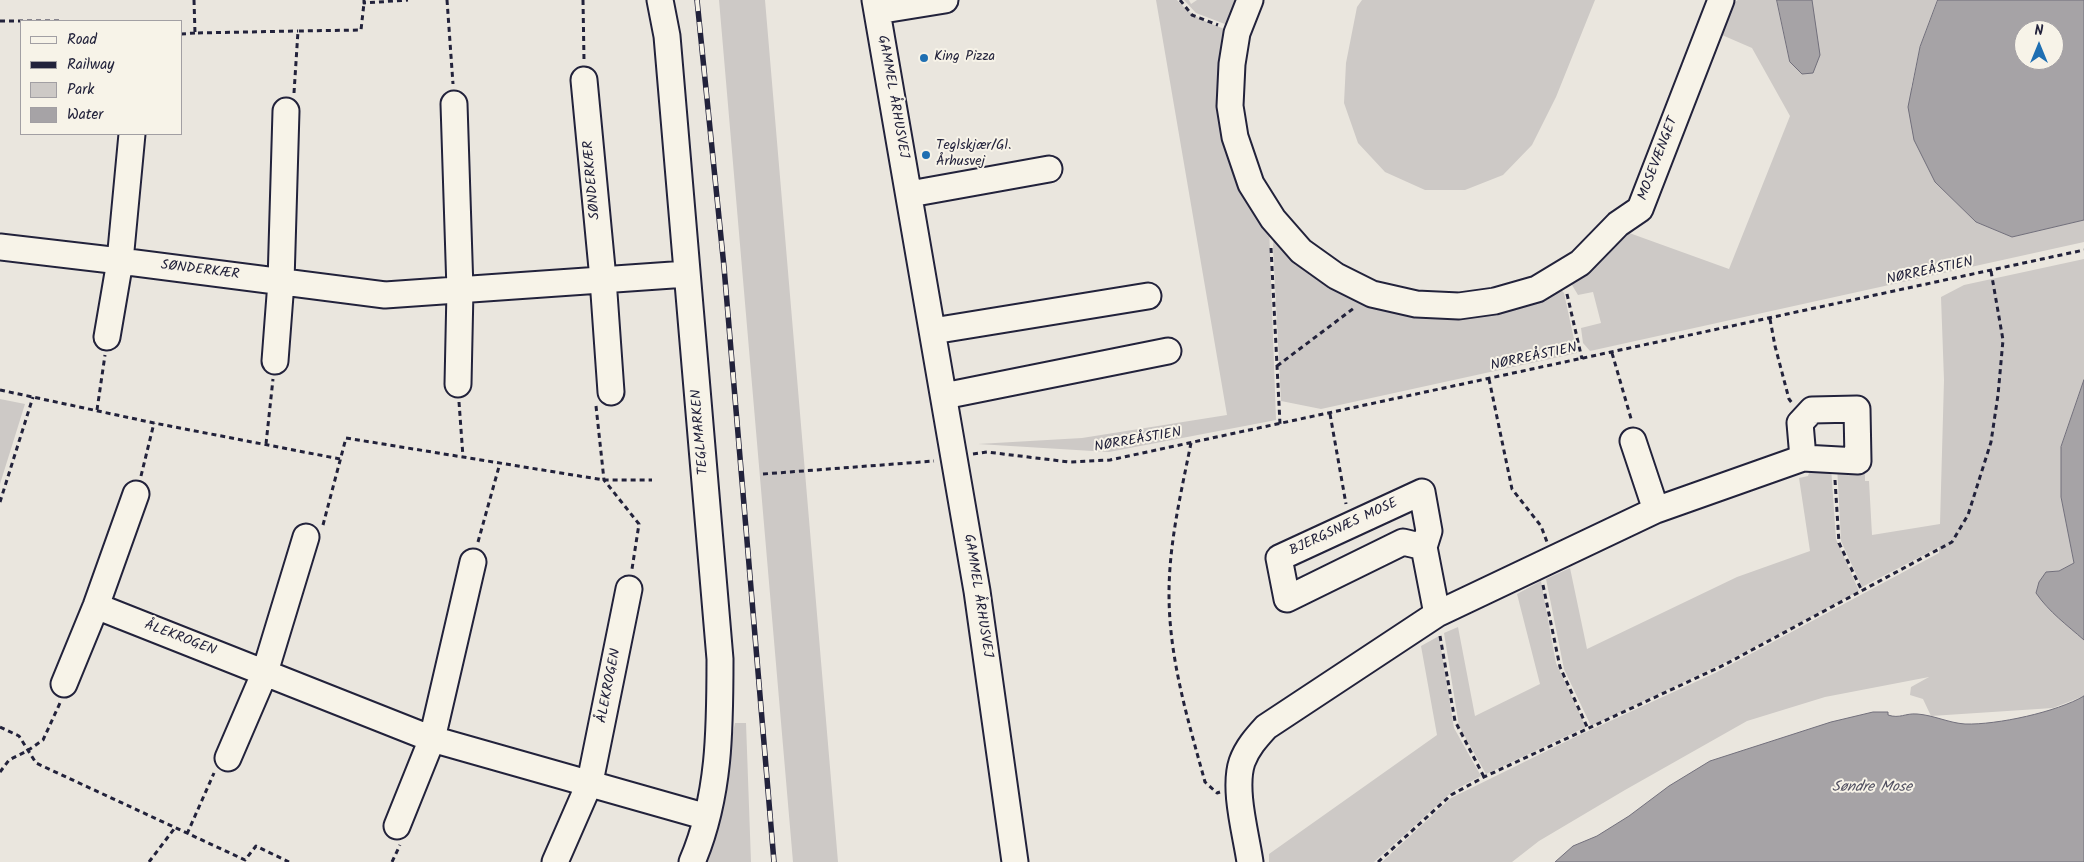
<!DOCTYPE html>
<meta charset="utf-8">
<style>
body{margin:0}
#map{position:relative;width:2084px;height:862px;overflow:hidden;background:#eae6de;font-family:Kalam,sans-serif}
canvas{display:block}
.legend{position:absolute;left:20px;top:20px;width:162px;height:115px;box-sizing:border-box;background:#f7f3e8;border:1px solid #a29fa3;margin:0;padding:6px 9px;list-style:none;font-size:15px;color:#22223b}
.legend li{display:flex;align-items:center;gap:10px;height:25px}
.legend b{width:25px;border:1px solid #a29fa3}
.north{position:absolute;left:2014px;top:20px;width:50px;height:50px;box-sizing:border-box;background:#f7f3e8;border:1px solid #a29fa3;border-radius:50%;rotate:0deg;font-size:14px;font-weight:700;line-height:20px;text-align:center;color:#22223b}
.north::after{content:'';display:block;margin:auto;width:18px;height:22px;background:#1f6fb2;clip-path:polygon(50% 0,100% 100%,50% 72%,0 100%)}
</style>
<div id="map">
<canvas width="2084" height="862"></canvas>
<ul class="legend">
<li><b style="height:6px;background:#f7f3e8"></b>Road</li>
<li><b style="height:6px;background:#22223b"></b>Railway</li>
<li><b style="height:14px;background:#cdc9c6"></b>Park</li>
<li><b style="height:14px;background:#a6a3a6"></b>Water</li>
</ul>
<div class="north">N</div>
</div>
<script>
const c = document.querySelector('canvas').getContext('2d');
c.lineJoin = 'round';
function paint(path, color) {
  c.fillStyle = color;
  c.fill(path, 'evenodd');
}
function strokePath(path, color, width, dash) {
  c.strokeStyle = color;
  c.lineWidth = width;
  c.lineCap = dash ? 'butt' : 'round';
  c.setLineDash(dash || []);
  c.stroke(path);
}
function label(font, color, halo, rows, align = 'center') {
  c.font = font + ' Kalam,sans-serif';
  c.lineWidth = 4;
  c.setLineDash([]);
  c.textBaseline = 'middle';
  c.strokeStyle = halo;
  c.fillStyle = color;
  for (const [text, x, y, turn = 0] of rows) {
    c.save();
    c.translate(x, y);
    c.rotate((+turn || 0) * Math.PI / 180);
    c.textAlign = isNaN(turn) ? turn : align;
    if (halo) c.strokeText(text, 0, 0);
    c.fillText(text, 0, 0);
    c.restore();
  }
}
paint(new Path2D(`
 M719,0H765L838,862H793Z
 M1156,0H1177C1192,17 1206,22 1227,30L1224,68L1269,225L1276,420L1109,452L978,444L1082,438L1227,415Z
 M1184,0H1189L1191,4L1197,0H1241L1230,26L1196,13Z
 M1362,0H1595L1556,97L1532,145L1503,175L1465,190H1425L1385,172L1358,143L1344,103L1346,63L1357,7Z
 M1738,0H1938L1920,47L1911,88L1935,182L1976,222L2012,237L2084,220V242L1590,351L1583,343L1581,328L1601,323L1593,292L1578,295L1572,285V274L1621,230L1729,269L1790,116L1752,48L1722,35L1733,3Z
 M1274,231L1395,307L1556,284L1564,293L1577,353L1321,409L1281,401L1273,248Z
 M2084,259V380L2061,447V497L2074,563L2059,571L2046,572L2045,605L2084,640V696L2053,708L1931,716L1923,699L1910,695L1911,687L1929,677L1825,697L1747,721L1625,790L1539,841L1512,862H1382L1451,798L1573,738L1715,673L1939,553V547L1862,587L1841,541L1837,466H1865V481H1869L1872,535L1940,524L1944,380L1941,297L1964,285Z
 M0,399L25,404L0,484Z
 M1811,467H1831L1836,539L1859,591L1728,661L1591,726L1564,669L1546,579L1570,568L1587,649L1737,577L1810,551L1799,478L1808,476Z
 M1541,581L1556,663L1586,727L1486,774L1459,726L1444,633L1458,627L1475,716L1540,684L1517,594Z
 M1439,636L1454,728L1481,776L1453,791L1374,862H1269V854L1437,735L1421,646Z
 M735,723H746L751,862H707Z`), '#cdc9c6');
const water = new Path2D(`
 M1777,0H1812L1820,55L1813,73L1802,74L1790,62Z
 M1938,0H2084V220L2012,237L1976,222L1935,182L1914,140L1908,107L1920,47ZM2024,30H2054V60H2024Z
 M2084,380V640C2067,625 2049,612 2036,593L2039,582L2046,572L2059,571L2074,563L2061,497V447Z
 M2084,696V862H1555L1573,846L1597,836L1629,816L1669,786L1710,761L1831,722L1873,712H1888V715C1900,719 1905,713 1917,714C1933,715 1949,723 1965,724C1997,725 2057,712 2084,696Z`);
paint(water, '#a6a3a6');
strokePath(water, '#716f7b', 1);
const minor = new Path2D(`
 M660,0L667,36L720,659C720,728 720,797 692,862
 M875,0L977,591L1015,862
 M1250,0L1237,33L1232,64L1230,106L1235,137L1251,184L1273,219L1301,251L1336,276L1372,294L1416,304L1459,306L1495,301L1537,289L1580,263L1618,224L1640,209L1721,0
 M877,11L945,0
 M584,80L603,279L611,392
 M454,104L460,290L458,384
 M910,194L1049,169
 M0,247L120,261L385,295L687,274
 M933,331L1148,296
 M107,337L120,261L132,134
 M275,361L281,282L286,111
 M944,396L1168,351
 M1633,441L1656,510
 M1424,547L1403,542L1287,599L1279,558L1422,492L1429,531L1424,547L1437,614
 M96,606L432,739L707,817
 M64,684L96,606L136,494
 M228,758L265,672L306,537
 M397,826L432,739L473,562
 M555,862L590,782L629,589
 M1250,862C1246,834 1233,789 1242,762C1247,748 1256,738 1266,727L1437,614L1656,510L1803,458L1858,461L1857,409L1812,410L1800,423L1803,458`);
strokePath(minor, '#22223b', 29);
strokePath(new Path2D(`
 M194,0L195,33L298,31
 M364,0V3L408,0
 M447,0L453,84
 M583,0L584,60
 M1180,0L1192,15L1218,25
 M0,21H62
 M181,34L195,33
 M294,93L298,31L361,30L364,3
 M1271,248L1280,424
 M1567,294L1582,359
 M1770,319L1775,346L1789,399L1792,403
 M1612,353L1632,422
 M1277,366L1354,308
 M1489,379L1512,489L1541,526L1547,542
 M0,390L154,423L340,459
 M459,402L463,457
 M596,406L604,480L639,524L632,569
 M97,410L105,355
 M1330,414L1346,504
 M1191,443C1181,493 1169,543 1169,594C1169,659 1188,720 1205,782L1217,793L1220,792
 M266,444L273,379
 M973,454L987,452L1069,462L1110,460L2084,250
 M763,474L934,461
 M141,476L154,423
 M1835,480L1839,543L1862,591
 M0,502L33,397
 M323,525L346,438L604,480H652
 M478,542L500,463
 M1543,585L1560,667L1588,729
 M1440,636L1455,721L1484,777
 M0,727L19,736L36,763L245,860L256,846L289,862
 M0,772L9,760L27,751L43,740L60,703
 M187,834L214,773
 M149,862L174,829
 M392,862L400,845
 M1378,862L1451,795L1484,777L1724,665L1952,542L1968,515L1991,442L1998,395L2003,340L1991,271`), '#22223b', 3, [5, 4]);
strokePath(minor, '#f7f3e8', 25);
const rail = new Path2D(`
 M697,0L724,267L774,862`);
strokePath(rail, '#22223b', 5.5);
strokePath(rail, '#f7f3e8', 4, [11]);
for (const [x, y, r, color] of [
 [924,58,5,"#1f6fb2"],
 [926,155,5,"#1f6fb2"]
]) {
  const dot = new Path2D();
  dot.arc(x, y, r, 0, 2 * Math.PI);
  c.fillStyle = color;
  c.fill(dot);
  strokePath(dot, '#f7f3e8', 2);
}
label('14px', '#22223b', '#f7f3e8', [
 ["King Pizza",934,58],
 ["Teglskjær/Gl.",936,147],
 ["Århusvej",936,163]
], 'left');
label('14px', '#22223b', '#f7f3e8', [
 ["GAMMEL ÅRHUSVEJ",892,97,80],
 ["MOSEVÆNGET",1659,159,-69],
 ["SØNDERKÆR",593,180,-95],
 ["SØNDERKÆR",200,271,7],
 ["NØRREÅSTIEN",1930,272,-12],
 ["NØRREÅSTIEN",1534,358,-12],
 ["TEGLMARKEN",701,432,-95],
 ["NØRREÅSTIEN",1138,441,-10],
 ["BJERGSNÆS MOSE",1344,528,-25],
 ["GAMMEL ÅRHUSVEJ",977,596,81],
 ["ÅLEKROGEN",180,639,21],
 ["ÅLEKROGEN",610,686,-79]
]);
label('italic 15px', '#504f60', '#f7f3e8', [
 ["Søndre Mose",1872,788]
]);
</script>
